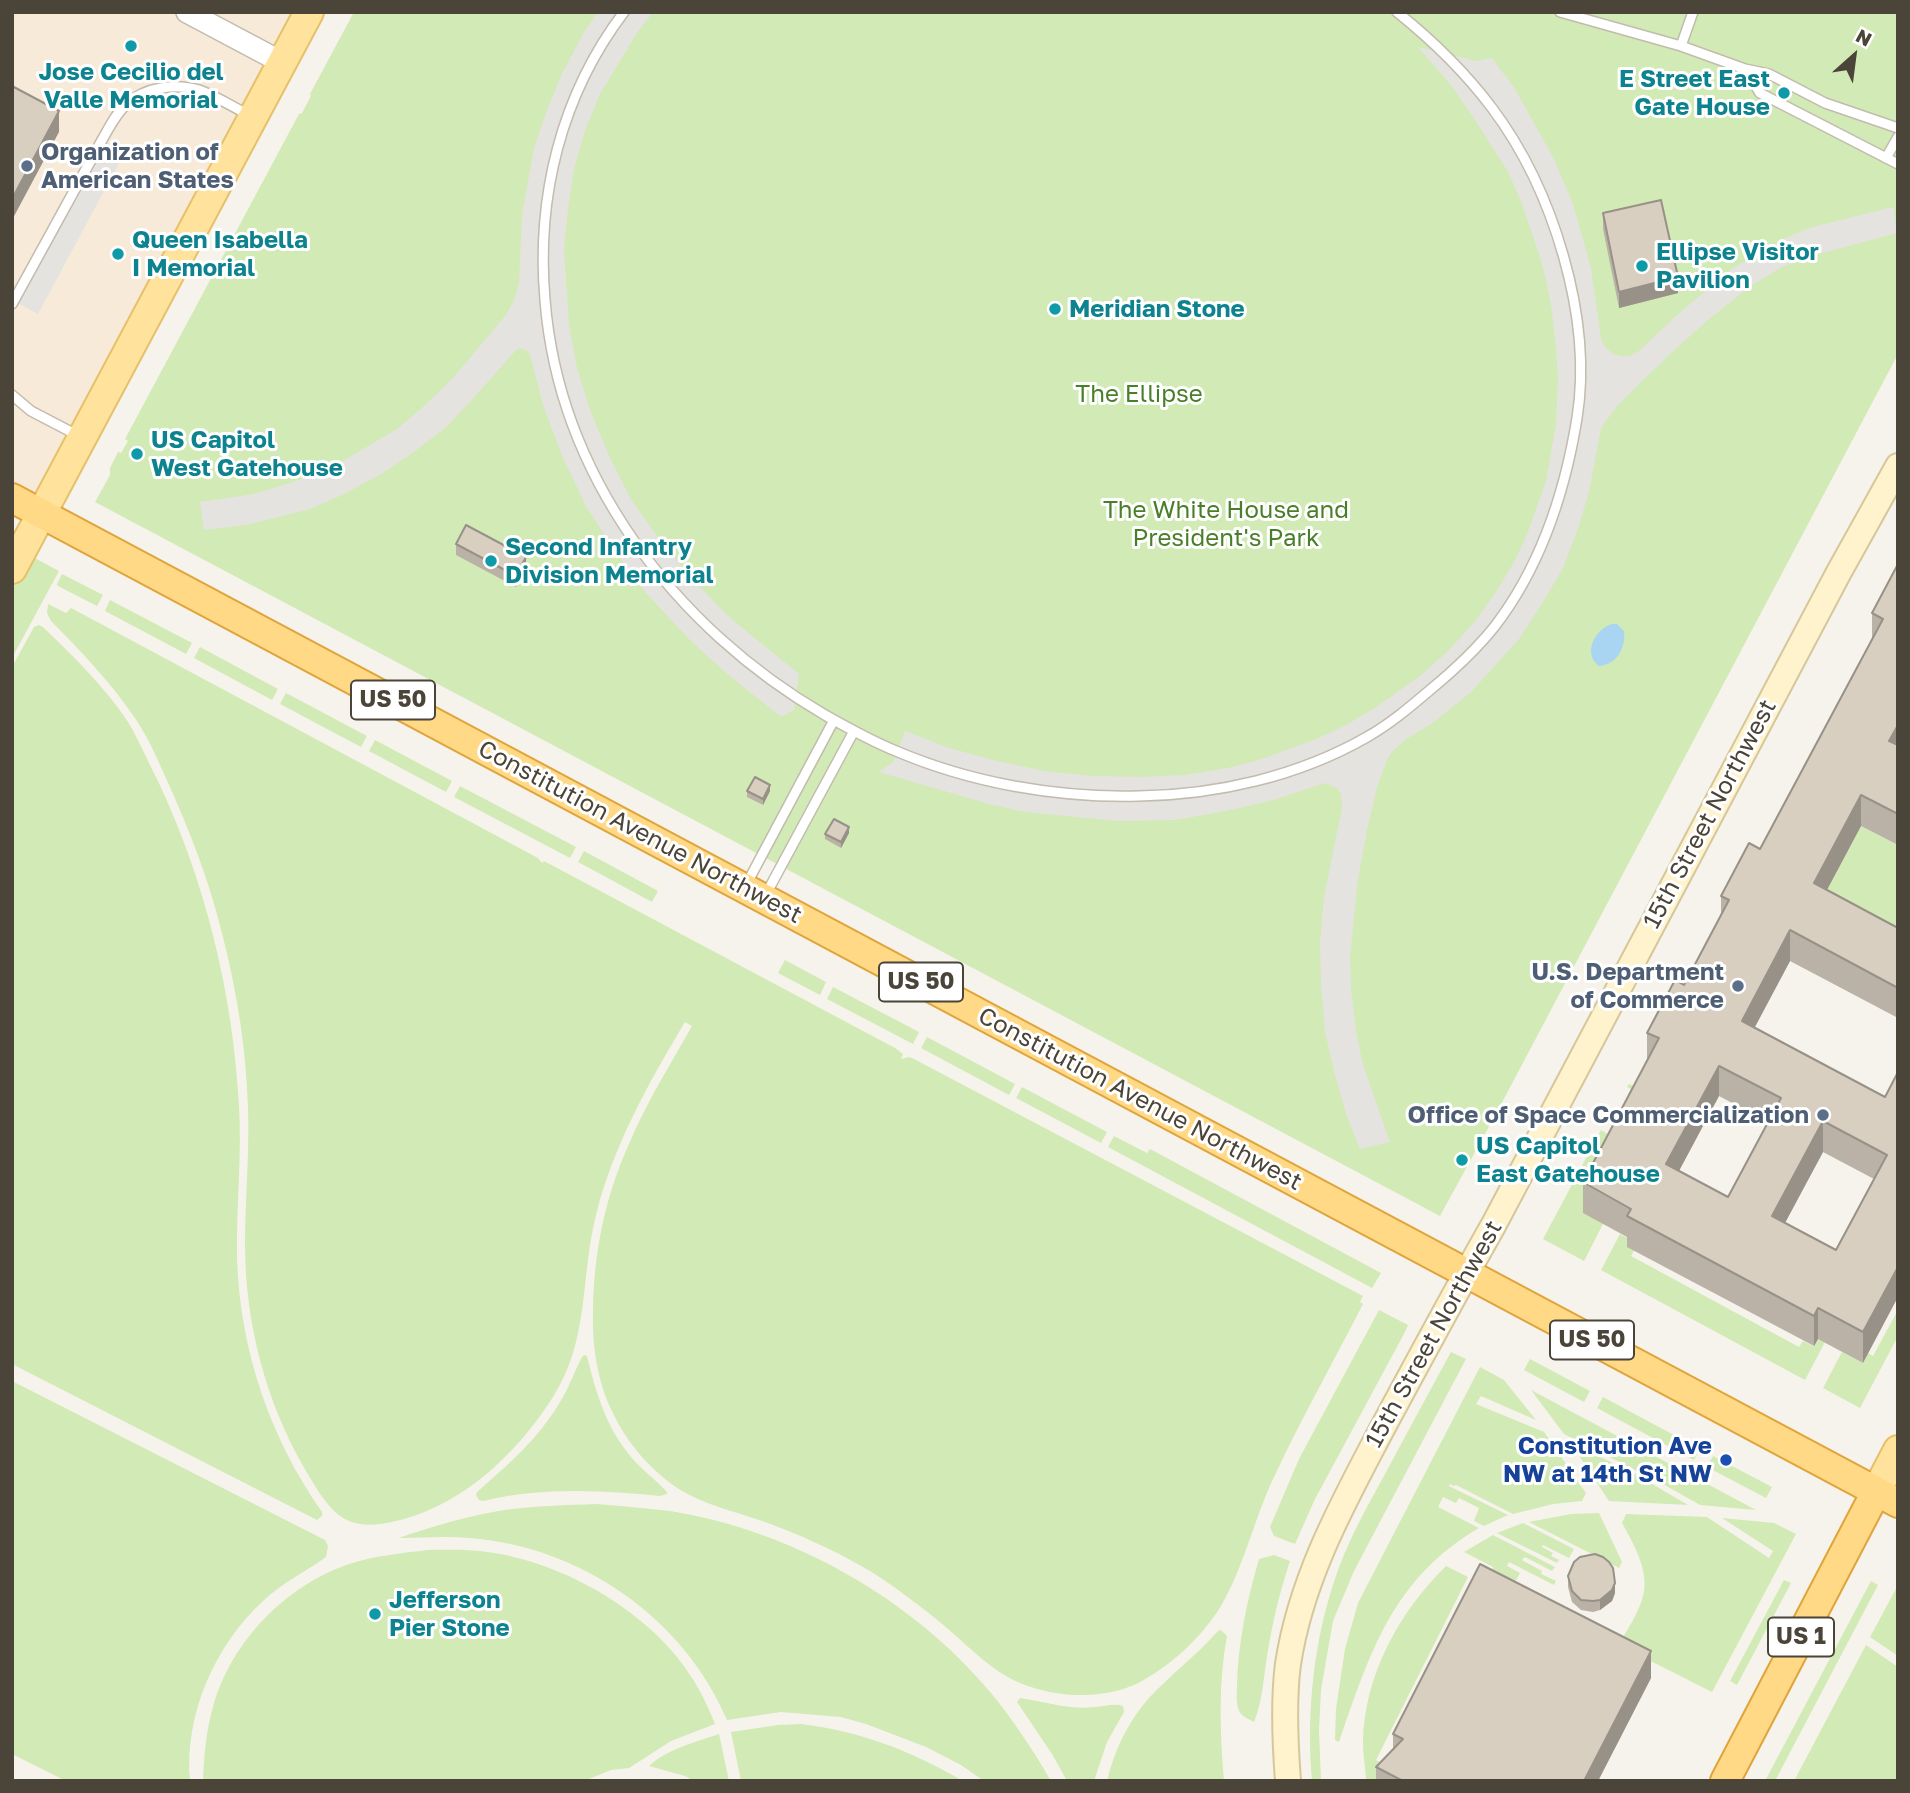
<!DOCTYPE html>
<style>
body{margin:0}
#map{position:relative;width:1910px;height:1793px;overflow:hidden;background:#f6f3ec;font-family:"Golos Text",sans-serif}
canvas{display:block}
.frame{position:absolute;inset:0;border:14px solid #4b4439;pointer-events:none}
.north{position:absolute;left:1819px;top:21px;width:70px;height:70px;-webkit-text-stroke:5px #fff;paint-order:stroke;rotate:28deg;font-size:19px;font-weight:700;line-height:28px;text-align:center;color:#4b4439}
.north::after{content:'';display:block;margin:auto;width:24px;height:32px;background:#4b4439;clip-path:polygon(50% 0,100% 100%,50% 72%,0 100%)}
</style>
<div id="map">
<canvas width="1910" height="1793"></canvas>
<div class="frame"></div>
<div class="north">N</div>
</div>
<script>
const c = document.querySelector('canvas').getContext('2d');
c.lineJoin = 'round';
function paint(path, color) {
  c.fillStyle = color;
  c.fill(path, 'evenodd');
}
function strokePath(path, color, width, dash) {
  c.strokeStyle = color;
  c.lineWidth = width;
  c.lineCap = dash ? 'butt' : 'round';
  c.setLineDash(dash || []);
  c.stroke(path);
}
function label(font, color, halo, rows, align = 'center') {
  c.font = font + ' "Golos Text",sans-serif';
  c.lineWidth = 6;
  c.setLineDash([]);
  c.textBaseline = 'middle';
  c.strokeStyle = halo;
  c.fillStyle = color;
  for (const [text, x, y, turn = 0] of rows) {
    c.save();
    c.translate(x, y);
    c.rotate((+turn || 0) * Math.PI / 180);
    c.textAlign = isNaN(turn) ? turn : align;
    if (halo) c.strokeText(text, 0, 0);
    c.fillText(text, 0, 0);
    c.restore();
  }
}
paint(new Path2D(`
 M12,12H309L41,514L12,498Z`), '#f7ead8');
paint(new Path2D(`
 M354,12H1898V354L1498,1110L1440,1216L95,502L110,475V468L118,452L121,453L128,441L125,439L299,114L302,113L311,96L310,94Z
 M12,546L59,571L12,658Z
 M62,574L103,595L97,606L58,586L57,584Z
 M110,600L192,643L186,654L105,611Z
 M48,604L66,613L71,608L538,858L542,863L544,861L895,1048L903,1054L901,1059L909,1057L914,1059L1363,1296L1360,1302L1363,1304C1334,1361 1302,1417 1275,1475C1254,1518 1245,1565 1221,1606C1203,1635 1176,1661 1147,1678C1112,1700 1063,1699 1025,1685C995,1674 971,1649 947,1628C923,1608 897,1588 870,1571C836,1551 799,1534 762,1521C734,1511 704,1505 679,1489C651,1471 626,1442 612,1411C597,1381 592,1344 593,1310C594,1252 605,1197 629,1144C646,1103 670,1065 692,1026L685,1022C649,1082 613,1146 596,1215C580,1278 590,1339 553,1397C519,1451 466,1502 404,1519C347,1535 333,1517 306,1471C266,1403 245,1323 245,1244C245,1192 251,1140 247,1088C244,1031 233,973 218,918C206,873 189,830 170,787C160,765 150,741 137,721C113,685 82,652 51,621L47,613Z
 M39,625L43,627C73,656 105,687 128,722C139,740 147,760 157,779C205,880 233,993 239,1106C242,1157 236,1208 237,1259C240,1350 270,1438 322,1512V1516L317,1520L12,1364V667L34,627Z
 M200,647L278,689L272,700L194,658Z
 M286,693L367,736L361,747L280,704Z
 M375,740L452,781L446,792L369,751Z
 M460,786L576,847L570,858L454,797Z
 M1861,826L1898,845V959L1814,914Z
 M584,851L658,891L652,902L578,862Z
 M785,960L826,982L820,995L778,973Z
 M833,987L919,1032L913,1044L827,999Z
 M927,1037L1015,1084L1009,1095L921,1048Z
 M1629,1084L1639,1088L1603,1224L1584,1261L1543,1239L1601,1130L1610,1135L1631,1097L1628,1095L1631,1089L1627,1087Z
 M1022,1087L1107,1132L1101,1143L1016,1098Z
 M1114,1136L1147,1153L1150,1149L1381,1273L1372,1288L1108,1147Z
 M1620,1234L1631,1240L1634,1251L1631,1256L1799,1347L1803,1341L1813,1346L1818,1339L1825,1342L1805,1380L1601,1270Z
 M1379,1310L1408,1325L1405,1332L1315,1499L1295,1544L1274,1536L1270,1527L1299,1459Z
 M1898,1310V1336L1860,1408L1823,1388L1842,1352L1863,1363L1868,1353L1873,1356Z
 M1451,1352L1466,1359L1354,1571L1333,1621L1321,1690L1319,1730L1321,1781H1312C1306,1710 1314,1637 1338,1570C1350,1537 1368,1505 1385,1474C1407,1433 1429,1392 1451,1352Z
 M584,1355L587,1356C596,1393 606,1427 631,1457C642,1470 656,1480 667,1492V1494L660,1496C602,1490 541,1487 483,1501L479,1500L476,1495L477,1492C508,1465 539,1438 560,1402C569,1388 574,1372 582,1357Z
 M1530,1359L1590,1391L1584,1402L1524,1370Z
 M1480,1367L1504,1380L1536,1420L1481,1396L1476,1404L1544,1432L1586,1493L1582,1501L1553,1504L1513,1514L1456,1485L1454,1486L1450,1484L1449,1486L1508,1515L1484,1526L1474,1521L1479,1508L1459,1498L1456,1503L1443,1497L1438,1507L1479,1528C1392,1579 1370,1653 1339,1742L1335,1740L1336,1709L1345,1649L1358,1603Z
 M12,1381L325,1540L328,1546L326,1557C305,1572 282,1583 263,1601C215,1645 184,1715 190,1781H66L12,1754Z
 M1531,1390L1756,1510L1700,1505L1661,1483L1564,1434Z
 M1603,1397L1700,1449L1694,1460L1597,1408Z
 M1570,1442L1635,1474L1688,1505L1609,1501Z
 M1713,1456L1772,1487L1766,1498L1707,1467Z
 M596,1504C621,1506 646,1508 670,1511C791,1530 913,1599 991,1693C1014,1721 1033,1750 1051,1781H984L961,1765L926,1747L866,1724L841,1717L781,1712L727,1720C684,1618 580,1546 469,1538C446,1536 422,1538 399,1538C433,1526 468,1516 504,1510C535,1506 566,1505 596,1504Z
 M1599,1513L1622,1562L1619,1568L1529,1522L1571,1514Z
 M1626,1514L1707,1517L1769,1558L1773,1551L1722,1518L1774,1523L1796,1534L1712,1692L1619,1645C1627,1629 1639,1613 1643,1596C1650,1571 1633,1543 1622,1523Z
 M1523,1523L1574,1549L1569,1558L1543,1545L1542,1547L1553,1553L1551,1556L1559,1560L1557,1563L1497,1533Z
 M1493,1535L1555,1567L1552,1571L1525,1557L1522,1560L1542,1571L1541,1574L1556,1581L1554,1585L1509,1562L1507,1566L1520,1573L1515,1582L1492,1570L1493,1567L1464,1552Z
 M428,1550C447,1550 467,1549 487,1552C564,1562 653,1613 694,1681C702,1694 709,1709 715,1724L671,1741L629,1768L611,1770L584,1781H203C204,1756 206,1731 213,1707C231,1642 285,1586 349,1564C374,1556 402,1553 428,1550Z
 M1274,1555L1290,1561C1279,1594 1271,1628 1266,1663C1263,1684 1262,1702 1254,1722C1247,1718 1240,1716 1238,1708C1236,1701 1237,1692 1237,1685C1238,1643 1247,1600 1259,1559Z
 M1446,1566L1468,1577L1376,1760L1387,1766L1379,1781L1366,1779C1365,1767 1363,1754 1363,1742C1364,1675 1400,1611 1446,1566Z
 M1784,1580L1791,1583L1737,1685L1730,1681Z
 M1871,1581L1878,1585L1775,1781H1765Z
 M1897,1587H1898V1656L1870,1637Z
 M1221,1630L1227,1636C1218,1683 1220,1733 1224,1781H1107C1114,1751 1128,1722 1148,1699C1170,1675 1197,1655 1218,1631Z
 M1866,1645L1898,1667V1781H1794Z
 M1020,1698C1047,1702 1068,1710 1095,1707C1105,1706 1115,1703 1123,1706L1124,1712L1107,1742L1094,1781H1067L1052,1754L1017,1702Z
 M801,1724C860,1731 912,1751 963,1781H741L731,1732L778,1725Z
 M719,1734L729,1781H694L685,1776L649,1766C667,1749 696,1742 719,1734Z`), '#d2eab5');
paint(new Path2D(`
 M598,12H653L637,33L600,94L585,130L574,169L568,208L564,251L569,324L576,364L590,410L610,458L632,501L662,543L695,582L729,617L799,674L794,710L781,717L726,673L690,640L645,592L614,550L586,506L563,458L543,405L530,354L526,350L520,348L516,350L471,401L445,428L418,449L383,473L342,495L310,509L246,525L204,530L200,502L254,494L309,477L336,465L397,429L425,405L452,379L506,315L514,300L519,284L522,214L534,148L547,110L562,74L583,34Z
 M1418,47L1476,61L1492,58L1515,89L1553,157L1573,204L1591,268L1601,339L1605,347L1613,354L1621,356H1630L1639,351L1676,316L1731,269L1781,240L1809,228L1893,207L1897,233L1811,256L1782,267L1749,287L1708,320L1670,354L1617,406L1601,428L1589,492L1578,528L1563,568L1543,602L1519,639L1471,692L1434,722L1405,740L1392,752L1387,760L1377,787L1367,830L1358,879L1350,956L1351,989L1356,1031L1363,1065L1390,1142L1360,1149L1346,1114L1334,1071L1325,1032L1321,984L1320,942L1324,897L1342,808L1341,794L1337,788L1325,783L1274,800L1221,812L1174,820L1118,821L1026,812L989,804L879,772L893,762L905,731L949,748L997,761L1044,771L1093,776L1142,777L1185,775L1228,768L1262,759L1316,739L1344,726L1375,708L1421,675L1449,650L1475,621L1496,592L1514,562L1526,537L1546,481L1556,424L1558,379L1556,348L1552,311L1547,285L1541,260L1522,204L1508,172L1473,117L1451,85Z
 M102,140L125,152L38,314L14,301Z`), '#e5e3e0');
paint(new Path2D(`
 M1612,624H1617L1624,631C1626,647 1617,665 1599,666C1582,654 1595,629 1612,624Z`), '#a9d4f2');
const service = new Path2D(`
 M624,12C561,95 536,197 545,300C559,476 675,628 825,715C848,728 871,741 896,751C971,783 1057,798 1139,796C1217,795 1299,776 1367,737C1390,724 1410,707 1430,690C1453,671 1476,650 1495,626C1541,566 1565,492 1577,418C1593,318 1553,189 1492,108C1465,72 1432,40 1397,12
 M1560,12L1681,46L1745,69L1769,74L1825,103L1898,128
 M1681,46L1693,12
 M1745,69L1760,93L1898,164
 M1886,158L1898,137
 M12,304L102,140C109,128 116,113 127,104C145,87 176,83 199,90C216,96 233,107 249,115
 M12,395L31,411L79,436
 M746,885L834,720
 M765,896L854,731`);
const tertiary = new Path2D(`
 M187,12L283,63`);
const secondary = new Path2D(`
 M1288,1781C1285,1742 1283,1702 1288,1664C1301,1578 1343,1503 1383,1427C1419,1360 1455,1293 1493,1226L1839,572L1898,466`);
const primary = new Path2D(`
 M12,569L309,12
 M1876,1492L1898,1450`);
const trunk = new Path2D(`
 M12,498L1898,1503
 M1725,1781L1876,1492`);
strokePath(service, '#c2bbae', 12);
strokePath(tertiary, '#c2bbae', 24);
strokePath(secondary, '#d6c79b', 28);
strokePath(primary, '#e6c16a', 32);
strokePath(trunk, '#e0a43c', 32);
strokePath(service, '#fff', 9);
strokePath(tertiary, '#fff', 21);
strokePath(secondary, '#fff3cd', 24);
strokePath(primary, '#ffe39c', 28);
strokePath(trunk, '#ffd985', 28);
paint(new Path2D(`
 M1603,213L1678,293L1619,308L1603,229Z
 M456,544L526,568L516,587L456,555Z
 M1898,564V845L1861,826L1827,890L1898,928V1018L1790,961L1755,1027L1885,1097L1898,1072L1863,1363L1818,1339L1814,1346L1627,1247V1237L1583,1213V1182L1647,1061V1033L1684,985L1721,915V896L1760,849L1872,640V613ZM1719,1096L1768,1122L1728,1197L1679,1171ZM1823,1152L1874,1179L1836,1250L1785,1223Z
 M747,791H770L763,805L747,797Z
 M849,833L841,848L825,839V834Z
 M1568,1576L1615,1593L1612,1601L1600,1610L1593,1612L1581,1610L1572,1602L1568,1587Z
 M1651,1678L1598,1781H1376V1767L1393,1749V1734Z`), '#bab2a6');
paint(new Path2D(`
 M59,111V132L12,220V199Z
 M1678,277V293L1619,308V292Z
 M526,557V568L516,587V576Z
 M1898,725V756L1889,741Z
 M770,785V791L763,805V799Z
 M1861,795V826L1814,914V883Z
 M849,827V833L841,848V842Z
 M1790,930V961L1742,1051V1021Z
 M1719,1066V1096L1666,1195V1164Z
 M1823,1121V1152L1772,1247V1216Z
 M1898,1267V1297L1863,1363V1332Z
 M1818,1308V1339L1814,1346V1316Z
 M1615,1583V1593L1612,1601L1600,1610V1600Z
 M1651,1651V1678L1598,1781H1584Z`), '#979187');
const building = new Path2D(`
 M12,86L59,111L12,199Z
 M1661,200L1678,277L1619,292L1603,213Z
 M466,525L526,557L516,576L456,544Z
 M1898,564V725L1889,741L1898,745V814L1861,795L1814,883L1898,928V988L1790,930L1742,1021L1885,1097L1898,1072V1267L1863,1332L1818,1308L1814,1316L1627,1216L1631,1209L1583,1182L1659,1038L1647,1033L1675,980L1684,985L1729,900L1721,896L1749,843L1760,849L1883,619L1872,613ZM1719,1066L1781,1098L1728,1197L1666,1164ZM1823,1121L1887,1155L1836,1250L1772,1216Z
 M755,777L770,785L763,799L747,791Z
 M834,819L849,827L841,842L825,834Z
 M1595,1554L1603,1557L1609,1562L1613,1568L1615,1583L1612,1590L1600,1600L1593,1601L1581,1600L1572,1591L1568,1576L1574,1562L1580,1557Z
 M1480,1564L1651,1651L1584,1781H1403L1376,1767L1403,1739L1393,1734Z`);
paint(building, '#d8cfc1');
strokePath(building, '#979187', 2);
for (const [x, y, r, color] of [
 [131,46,7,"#0f9aa8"],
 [1784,93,7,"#0f9aa8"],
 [27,166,7,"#5c6f8a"],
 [118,254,7,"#0f9aa8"],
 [1642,266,7,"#0f9aa8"],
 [1055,309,7,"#0f9aa8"],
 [137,454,7,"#0f9aa8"],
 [491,561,7,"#0f9aa8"],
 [1738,986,7,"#5c6f8a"],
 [1823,1115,7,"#5c6f8a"],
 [1462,1160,7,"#0f9aa8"],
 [1726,1460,7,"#1a4fb4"],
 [375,1614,7,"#0f9aa8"]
]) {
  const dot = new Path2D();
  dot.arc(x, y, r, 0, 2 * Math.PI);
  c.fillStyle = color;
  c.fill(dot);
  strokePath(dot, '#fff', 2.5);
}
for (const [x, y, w] of [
 [393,700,84],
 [921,982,84],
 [1592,1340,84],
 [1801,1637,66]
]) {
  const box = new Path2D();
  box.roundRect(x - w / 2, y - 19.5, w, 39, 5);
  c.fillStyle = '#fff';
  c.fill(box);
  strokePath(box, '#4b4439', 2);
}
label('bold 23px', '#4b4439', null, [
 ["US 50",393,700],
 ["US 50",921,982],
 ["US 50",1592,1340],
 ["US 1",1801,1637]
]);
label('bold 24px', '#0d838f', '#fff', [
 ["Jose Cecilio del",131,72,"center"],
 ["Valle Memorial",131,100,"center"],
 ["E Street East",1770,79,"right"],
 ["Gate House",1770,107,"right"],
 ["Queen Isabella",132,240],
 ["I Memorial",132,268],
 ["Ellipse Visitor",1656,252],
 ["Pavilion",1656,280],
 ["Meridian Stone",1069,309],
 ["US Capitol",151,440],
 ["West Gatehouse",151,468],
 ["Second Infantry",505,547],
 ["Division Memorial",505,575],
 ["US Capitol",1476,1146],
 ["East Gatehouse",1476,1174],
 ["Jefferson",389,1600],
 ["Pier Stone",389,1628]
], 'left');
label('bold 24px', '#4e5e75', '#fff', [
 ["Organization of",41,152,"left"],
 ["American States",41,180,"left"],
 ["U.S. Department",1724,972],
 ["of Commerce",1724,1000],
 ["Office of Space Commercialization",1809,1115]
], 'right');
label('24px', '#4a7f2a', '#fff', [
 ["The Ellipse",1139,394],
 ["The White House and",1226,510],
 ["President's Park",1226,538]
]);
label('24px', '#4b4439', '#fff', [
 ["15th Street Northwest",1710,814,-62],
 ["Constitution Avenue Northwest",640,832,28],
 ["Constitution Avenue Northwest",1140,1099,28],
 ["15th Street Northwest",1434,1334,-61]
]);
label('bold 24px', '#164399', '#fff', [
 ["Constitution Ave",1712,1446],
 ["NW at 14th St NW",1712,1474]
], 'right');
</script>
